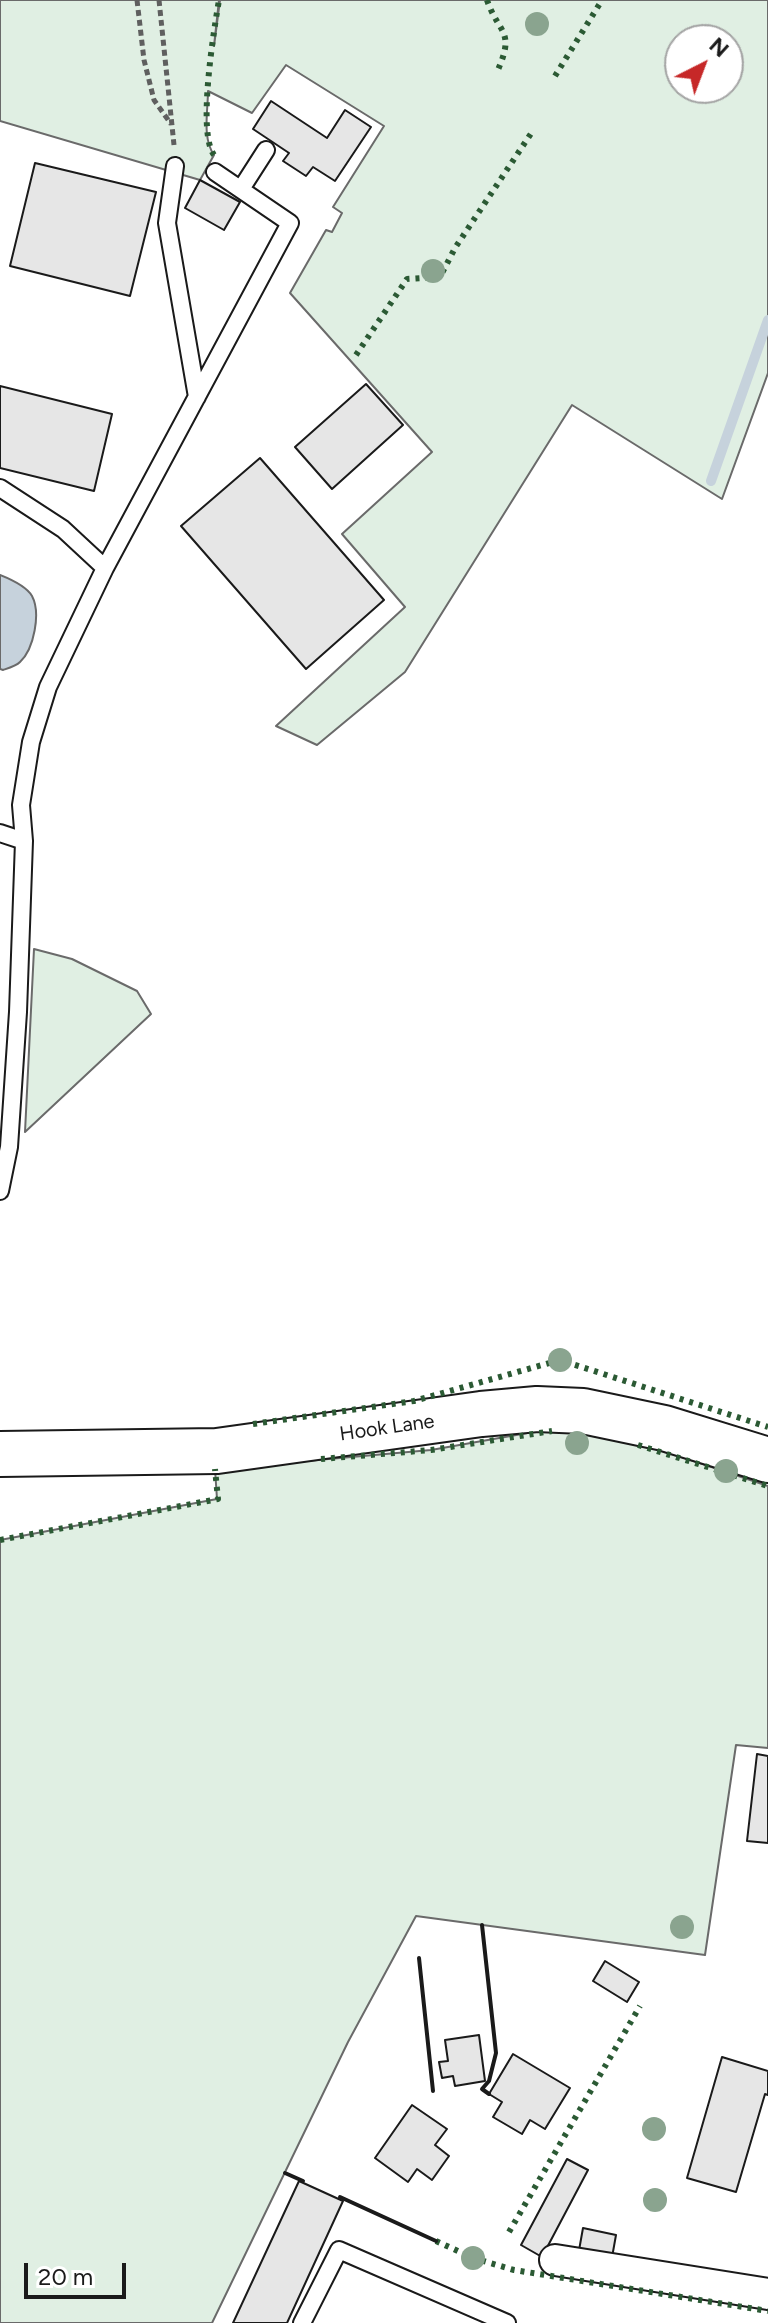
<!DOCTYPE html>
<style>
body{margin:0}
#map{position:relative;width:768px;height:2323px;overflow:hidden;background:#fff;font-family:Figtree,sans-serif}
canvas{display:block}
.north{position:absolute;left:664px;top:24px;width:80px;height:80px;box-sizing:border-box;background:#fff;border:2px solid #a3a3a3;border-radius:50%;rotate:42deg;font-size:22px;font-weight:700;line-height:32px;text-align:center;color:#1a1a1a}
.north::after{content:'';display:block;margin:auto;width:28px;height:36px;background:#c62828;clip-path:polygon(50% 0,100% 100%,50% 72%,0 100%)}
.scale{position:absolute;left:24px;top:2263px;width:102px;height:36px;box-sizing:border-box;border:4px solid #1a1a1a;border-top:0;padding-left:10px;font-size:24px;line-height:28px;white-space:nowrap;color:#1a1a1a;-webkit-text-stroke:6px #fff;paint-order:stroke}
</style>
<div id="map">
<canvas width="768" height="2323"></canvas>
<div class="north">N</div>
<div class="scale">20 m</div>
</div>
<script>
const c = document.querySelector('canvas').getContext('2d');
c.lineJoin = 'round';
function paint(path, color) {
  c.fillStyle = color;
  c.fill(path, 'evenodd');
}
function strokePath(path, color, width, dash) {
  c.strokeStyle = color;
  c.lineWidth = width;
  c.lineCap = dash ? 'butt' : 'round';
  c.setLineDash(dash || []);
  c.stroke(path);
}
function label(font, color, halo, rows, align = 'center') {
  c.font = font + ' Figtree,sans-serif';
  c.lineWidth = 6;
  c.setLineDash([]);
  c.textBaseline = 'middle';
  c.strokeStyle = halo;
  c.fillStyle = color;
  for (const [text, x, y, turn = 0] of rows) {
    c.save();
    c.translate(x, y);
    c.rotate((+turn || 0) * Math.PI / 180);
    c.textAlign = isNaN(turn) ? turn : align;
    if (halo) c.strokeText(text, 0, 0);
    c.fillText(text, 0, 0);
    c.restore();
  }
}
const green = new Path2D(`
 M0,0H219L214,46L220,0H768V373L722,499L572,405L405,672L317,745L276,726L405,607L342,534L432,452L290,293L326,230L332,232L342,213L333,207L384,126L286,65L252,113L208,91C208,111 202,138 214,155L200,180L0,121ZM680,40H728V88H680Z
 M34,949L72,959L137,991L151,1014L25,1132Z
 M539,1431H578L658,1449L768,1486V1748L736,1745L705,1955L416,1916L348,2042L212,2323H0V1540L217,1499L215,1469L431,1450Z`);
paint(green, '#e0efe3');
strokePath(green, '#6a6a6a', 2);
const water = new Path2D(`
 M0,575C10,579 26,586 32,596C41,613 34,649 20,662C16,666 9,668 3,670L0,669Z`);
paint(water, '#c6d2dc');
strokePath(water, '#6a6a6a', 2);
strokePath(new Path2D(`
 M711,481L768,320`), '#c6d2dc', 10);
const building = new Path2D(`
 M271,101L327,138L345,110L371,127L335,181L313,167L306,176L283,161L289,153L253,129Z
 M35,163L156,192L130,296L10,266Z
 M200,180L240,202L224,230L185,208Z
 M366,384L403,425L332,489L295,447Z
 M0,386L112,414L94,491L0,468Z
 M260,458L384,600L306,669L181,526Z
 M757,1754L768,1756V1843L747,1841Z
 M605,1961L639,1982L627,2002L593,1981Z
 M479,2035L485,2081L455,2086L453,2076L442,2078L439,2062L448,2061L445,2040Z
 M513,2054L570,2088L545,2129L530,2120L522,2134L493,2117L502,2102L489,2094Z
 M722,2057L768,2071V2095L765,2094L736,2192L687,2178Z
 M412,2105L447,2129L435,2145L449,2156L432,2180L417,2169L408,2182L375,2158Z
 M567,2159L588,2170L542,2257L521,2245Z
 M299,2181L343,2201L287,2323H233Z
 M583,2228L616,2235L611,2263L578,2256Z`);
paint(building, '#e6e6e6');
strokePath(building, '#1a1a1a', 2);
const lane = new Path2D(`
 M175,166L167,223L197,397
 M241,189L266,150
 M0,488L63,529L105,568
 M0,833L24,841
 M0,1191L9,1147L18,1012L24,841L21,805L31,742L48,687L105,568L290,223L215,172
 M302,2323L339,2250L507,2323`);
const street = new Path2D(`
 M555,2260L768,2294`);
const secondary = new Path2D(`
 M0,1454L217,1451L481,1414L537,1409L583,1411L664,1428L768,1460`);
strokePath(lane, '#1a1a1a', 20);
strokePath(street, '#1a1a1a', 34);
strokePath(secondary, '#1a1a1a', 48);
strokePath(new Path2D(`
 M137,0L144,60L154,100L171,124
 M159,0L174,145`), '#5f5f5f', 5, [6, 4]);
strokePath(lane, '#fff', 16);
strokePath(street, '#fff', 30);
strokePath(secondary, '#fff', 44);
strokePath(new Path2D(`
 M487,0C499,35 516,30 497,72
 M555,76L602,0
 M214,155C197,132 214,30 219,0
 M356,355L407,279L440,277L455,248L532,132
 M253,1424L414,1401L560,1360L768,1427
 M638,1445L768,1486
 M321,1459L431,1450L552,1431
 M0,1540L218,1499L215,1469
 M509,2232L640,2006
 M436,2241L473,2258L514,2270L768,2311`), '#2b5a34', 6, [4, 6]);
strokePath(new Path2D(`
 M482,1925L496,2053L489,2081L482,2089L489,2094
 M419,1958L433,2091
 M285,2173L303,2181
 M340,2197L436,2241`), '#1a1a1a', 4);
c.fillStyle = '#8aa48f';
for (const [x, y] of [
 [537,24],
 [433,271],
 [560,1360],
 [577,1443],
 [726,1471],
 [682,1927],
 [654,2129],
 [655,2200],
 [473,2258]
]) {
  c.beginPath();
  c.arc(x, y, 12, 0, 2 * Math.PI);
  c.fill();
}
label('20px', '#1a1a1a', '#fff', [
 ["Hook Lane",387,1428,-8]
]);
</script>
